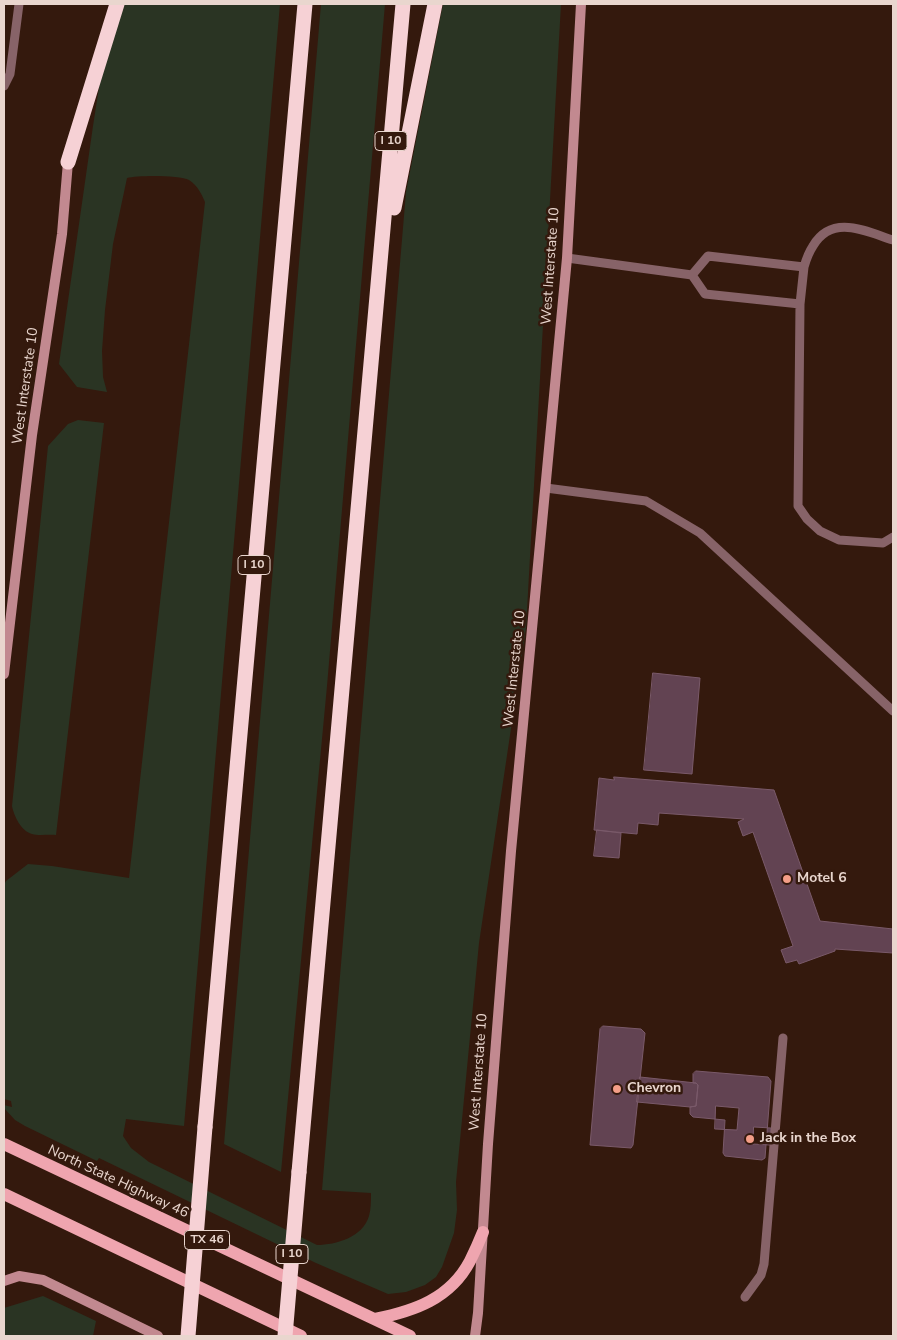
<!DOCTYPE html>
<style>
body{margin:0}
#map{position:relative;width:897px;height:1340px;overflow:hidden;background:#34190d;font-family:"Nunito Sans",sans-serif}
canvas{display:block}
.frame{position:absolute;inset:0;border:5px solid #e9d6ce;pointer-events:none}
</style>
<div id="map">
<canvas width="897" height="1340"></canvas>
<div class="frame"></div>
</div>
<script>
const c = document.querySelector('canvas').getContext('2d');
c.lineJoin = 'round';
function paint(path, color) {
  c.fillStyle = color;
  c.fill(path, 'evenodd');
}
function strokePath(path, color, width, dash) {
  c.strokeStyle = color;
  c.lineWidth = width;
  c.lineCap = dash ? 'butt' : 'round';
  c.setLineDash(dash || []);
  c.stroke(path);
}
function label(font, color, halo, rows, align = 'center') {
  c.font = font + ' "Nunito Sans",sans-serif';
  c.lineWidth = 5;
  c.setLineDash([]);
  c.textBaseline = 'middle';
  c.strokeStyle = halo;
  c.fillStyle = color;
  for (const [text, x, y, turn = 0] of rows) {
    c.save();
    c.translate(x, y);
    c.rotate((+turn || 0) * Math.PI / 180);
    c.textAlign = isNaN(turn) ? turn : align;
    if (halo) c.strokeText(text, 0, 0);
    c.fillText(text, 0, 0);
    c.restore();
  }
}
paint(new Path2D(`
 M116,4H280L184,1126L126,1119L123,1136L131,1148L149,1162L317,1245C336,1245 363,1237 369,1216C371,1209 371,1201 371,1193L322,1190L406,192L443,4H561L526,628L479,943L456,1182L457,1210L454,1233L442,1267L436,1277L425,1285L406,1292L388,1294L316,1263L99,1158L97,1161L25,1126L15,1120L4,1108V1105L12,1107L11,1101L4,1099V885L6,881L28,864L52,866L129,878L205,202C201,193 198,186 189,180C180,175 138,175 127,178L113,244L105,310L102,351L103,377L107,392L77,387L59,364L93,126L105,49Z
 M321,4H385L327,686L281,1172L224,1144Z
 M78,420L104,423L56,835C49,834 39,836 32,834C21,831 14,816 12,806L48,446L68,424Z
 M43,1296L96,1321L93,1336H4V1308Z`), '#2a3423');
const building = new Path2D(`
 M653,673L700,678L692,774L644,770Z
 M614,777L774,790L820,921L893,929V953L835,949V951L799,964L797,960L786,963L781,950L793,946L753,832L743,836L738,822L744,819L659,813L658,825L638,823L637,834L594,830L599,778L614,780Z
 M597,830L621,833L619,858L594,856Z
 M603,1026L641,1029L645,1033L633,1145L631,1148L590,1145L600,1029Z
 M696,1071L768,1077L771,1081L765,1158L762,1160L725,1156L723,1153L725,1120L693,1117L690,1114V1107L696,1106L698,1085L696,1083H693V1074Z
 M640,1077L696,1083L698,1085L696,1106L690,1107L637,1102Z
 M716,1106L739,1108L737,1130L715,1129Z
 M754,1127L771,1128L770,1145L753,1144Z`);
paint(building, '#624352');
strokePath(building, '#7a5a6a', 1);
strokePath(new Path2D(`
 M4,86L10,74L19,4
 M567,258L692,275L708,256L804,267L800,304L705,294L692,275
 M804,267C806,260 809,252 813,246C832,214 865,231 893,240
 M800,304L798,506L807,519L820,531L839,540L883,543L893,537
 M546,488L646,501L700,533L893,711
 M745,1297L761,1275L764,1264L783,1038`), '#876368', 9);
strokePath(new Path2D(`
 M4,674L32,435L62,234L68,162
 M4,1281L19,1276L43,1280L158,1336
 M475,1336L478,1313L488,1144L511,851L567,258L581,4`), '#c28990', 10);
strokePath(new Path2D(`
 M4,1144L410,1336
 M4,1194L301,1336
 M375,1319C414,1311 450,1299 470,1261C475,1251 479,1242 483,1232`), '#efa5af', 12);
strokePath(new Path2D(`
 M68,162L117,4
 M394,208L435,4
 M205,1127L305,4
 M299,1172L403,4`), '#f6d1d5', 15);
strokePath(new Path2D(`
 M188,1336L205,1127
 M285,1336L299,1172`), '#f6d1d5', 15);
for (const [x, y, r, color] of [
 [787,879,5,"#f49e87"],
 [617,1089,5,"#f49e87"],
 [750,1139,5,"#f49e87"]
]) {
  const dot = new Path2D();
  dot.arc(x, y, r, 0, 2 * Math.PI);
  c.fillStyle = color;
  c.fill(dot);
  strokePath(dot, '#34190d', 2);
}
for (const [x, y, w] of [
 [391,141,32],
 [254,565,32],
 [207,1240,45],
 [292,1254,32]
]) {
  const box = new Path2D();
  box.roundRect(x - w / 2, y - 9.5, w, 19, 4);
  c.fillStyle = '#34190d';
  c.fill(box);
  strokePath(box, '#e9d6ce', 1);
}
label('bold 12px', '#e9d6ce', null, [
 ["I 10",391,141],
 ["I 10",254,565],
 ["TX 46",207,1240],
 ["I 10",292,1254]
]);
label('14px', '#e9d6ce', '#34190d', [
 ["West Interstate 10",551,266,-86],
 ["West Interstate 10",26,386,-82],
 ["West Interstate 10",515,669,-84],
 ["West Interstate 10",479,1072,-86],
 ["North State Highway 46",118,1182,25]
]);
label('bold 14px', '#e9d6ce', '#34190d', [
 ["Motel 6",797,879],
 ["Chevron",627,1089],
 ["Jack in the Box",760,1139]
], 'left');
</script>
